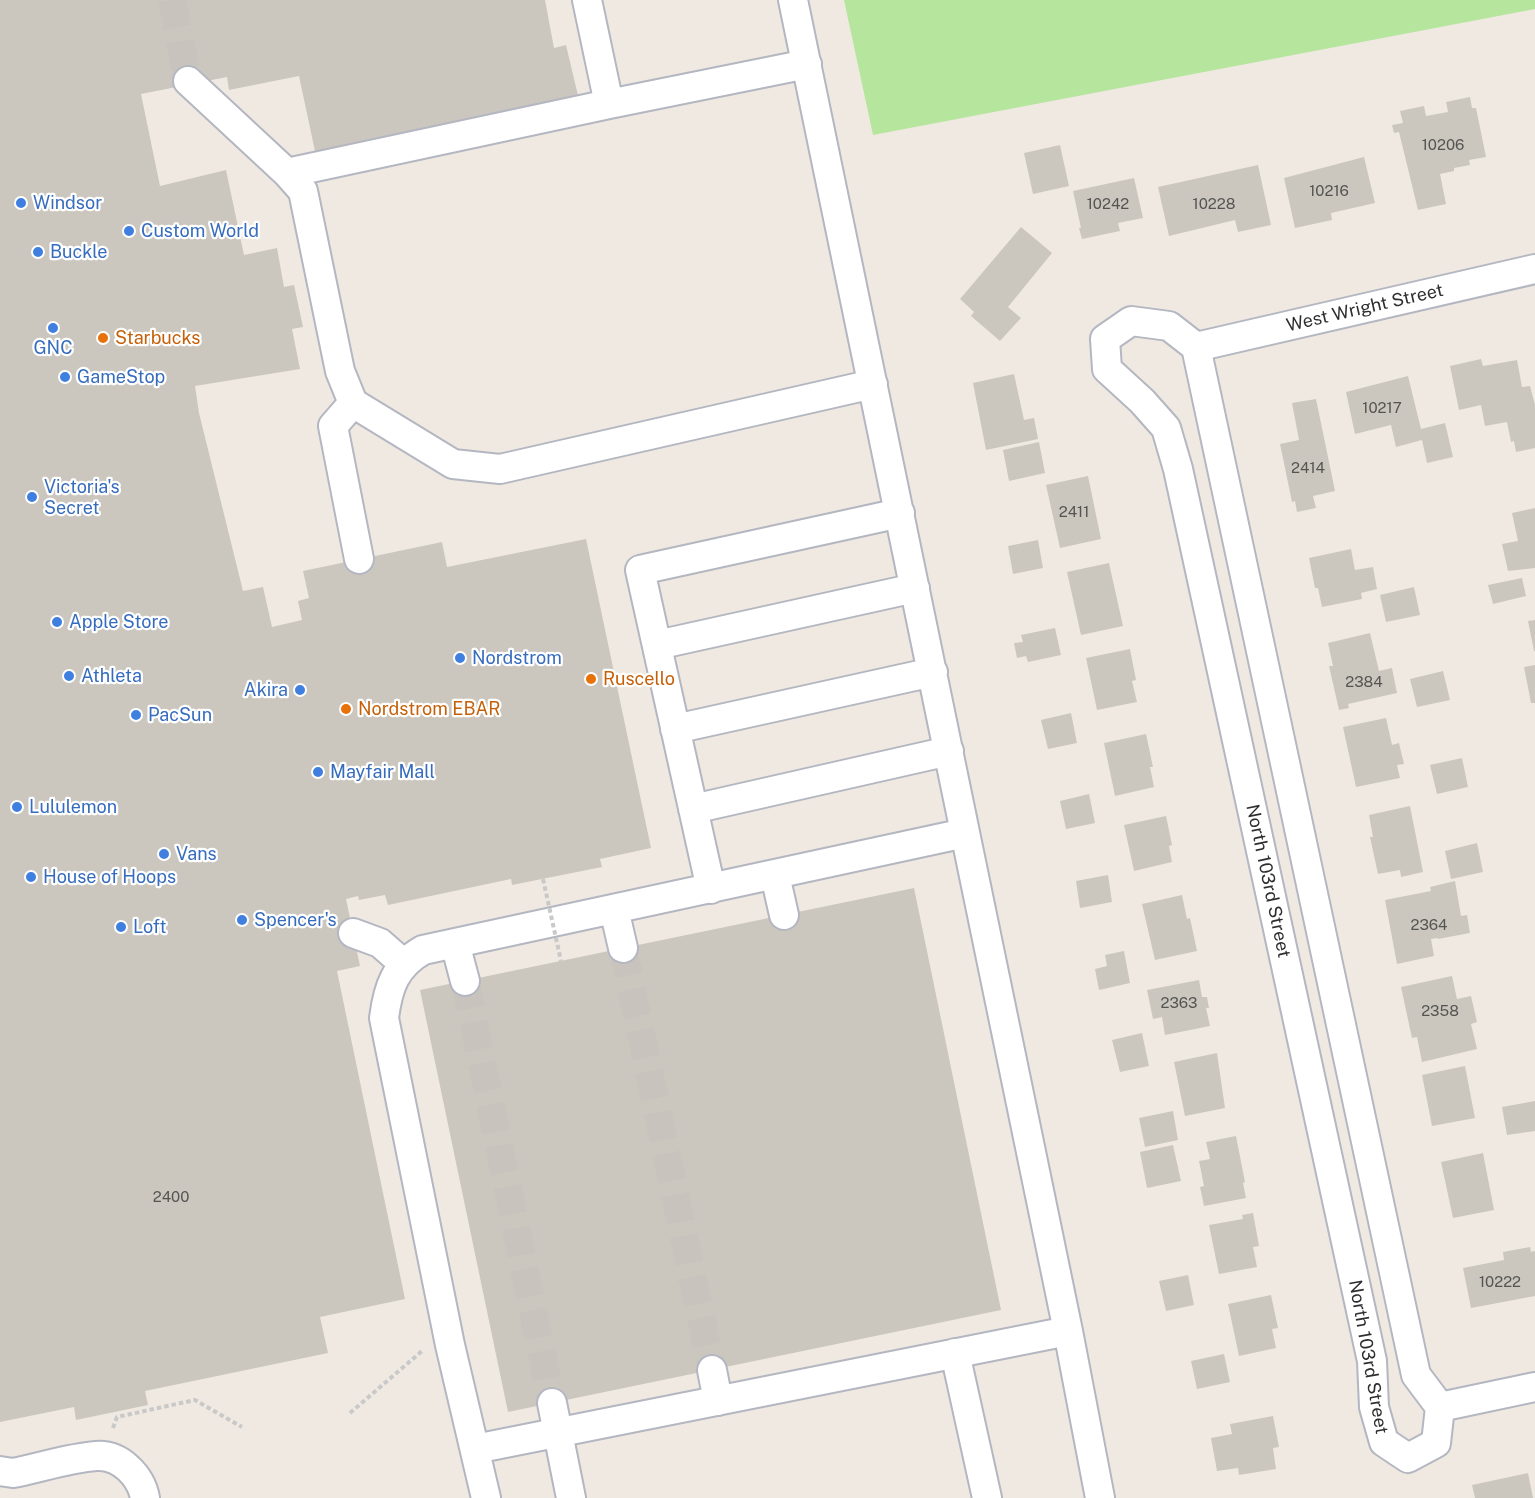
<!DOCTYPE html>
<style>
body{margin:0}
canvas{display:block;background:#efe9e1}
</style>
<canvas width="1535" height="1498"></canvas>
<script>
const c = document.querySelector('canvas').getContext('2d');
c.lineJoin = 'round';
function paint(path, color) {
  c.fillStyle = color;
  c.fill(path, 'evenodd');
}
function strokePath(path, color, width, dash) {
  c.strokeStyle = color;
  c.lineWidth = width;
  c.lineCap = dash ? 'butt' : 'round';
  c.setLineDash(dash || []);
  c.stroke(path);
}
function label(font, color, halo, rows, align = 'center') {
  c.font = font + ' "Public Sans",sans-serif';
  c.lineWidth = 4.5;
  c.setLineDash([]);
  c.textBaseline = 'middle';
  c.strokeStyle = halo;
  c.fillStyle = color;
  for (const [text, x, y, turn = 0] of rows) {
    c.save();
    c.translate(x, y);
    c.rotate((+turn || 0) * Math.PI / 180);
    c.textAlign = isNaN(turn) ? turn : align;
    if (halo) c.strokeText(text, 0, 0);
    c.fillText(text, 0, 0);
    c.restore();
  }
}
paint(new Path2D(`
 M844,0H1535V9L873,135Z`), '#b6e59e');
paint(new Path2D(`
 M0,0H545L554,48L566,45L580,104L316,156L299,76L229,90L227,77L141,94L160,186L226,170L244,255L277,248L284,287L294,285L303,327L292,329L300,369L195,386L199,413L243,591L263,587L272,627L302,620L298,601L309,598L303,571L442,542L447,567L586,539L651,848L600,859L602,867L512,885L511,879L388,905L385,895L359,900L358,896L346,899L360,966L337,971L405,1299L320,1317L328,1353L145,1391L148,1405L76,1420L74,1407L0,1422Z
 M1470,97L1472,108H1476L1486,157L1469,160L1470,165L1454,168V171L1440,174L1446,204L1418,210L1399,132L1394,133L1392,125L1403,123L1400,111L1424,106L1426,116L1448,112L1446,102Z
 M1060,145L1069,186L1033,194L1024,153Z
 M1364,157L1375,203L1331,213L1332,220L1295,228L1284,178Z
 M1258,165L1271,225L1238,232L1235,220L1169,236L1158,187Z
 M1134,178L1143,218L1118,223L1120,231L1082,239L1079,228H1081L1073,191Z
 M1021,227L1052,253L1008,307L1021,318L1000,341L971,316L974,312L960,299Z
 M1481,359L1483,366L1517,360L1522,387L1530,386L1535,405V448L1516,452L1514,441L1511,442L1507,422L1485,426L1481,405L1459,410L1450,366Z
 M1014,374L1024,420L1034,418L1038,439L986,450L973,383Z
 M1408,376L1421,429L1445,423L1453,457L1427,463L1422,440L1396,447L1391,425L1355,434L1346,392Z
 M1316,399L1335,491L1313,496L1316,508L1297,512L1295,501L1292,502L1280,444L1299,440L1292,403Z
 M1039,442L1045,473L1009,481L1003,450Z
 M1088,476L1101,539L1060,548L1046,485Z
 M1535,508V568L1508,571L1502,544L1518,541L1512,513Z
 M1038,540L1043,568L1013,574L1008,546Z
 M1351,549L1355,570L1373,567L1377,589L1361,593L1362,599L1322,607L1318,588H1315L1309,558Z
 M1109,563L1123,626L1081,635L1067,572Z
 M1522,578L1526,596L1493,604L1488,585Z
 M1414,587L1420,615L1386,622L1380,595Z
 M1535,620V651H1534L1528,621Z
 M1055,628L1061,655L1028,662L1026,656L1017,658L1014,643L1023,642L1021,635Z
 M1370,633L1379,671L1392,668L1397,693L1348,704L1349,708L1339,710L1329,666H1333L1328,643Z
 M1130,649L1136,680L1132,681L1137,702L1097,710L1086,658Z
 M1535,665V703H1531L1524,667Z
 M1443,671L1450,700L1417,707L1410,679Z
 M1071,713L1077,743L1048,749L1041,720Z
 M1386,718L1392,745L1399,743L1404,764L1397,765L1400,778L1356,787L1343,727Z
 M1146,734L1153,767H1150L1154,787L1115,796L1104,743Z
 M1462,758L1468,787L1437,794L1430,765Z
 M1089,794L1095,823L1066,829L1060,801Z
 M1410,806L1423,872L1401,877L1400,870L1378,874L1370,837H1373L1369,815Z
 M1166,816L1172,845L1169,846L1172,862L1134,871L1124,825Z
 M1477,843L1483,872L1451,879L1445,851Z
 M1108,875L1112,902L1080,908L1076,881Z
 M1455,881L1461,916L1467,915L1470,933L1438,939L1437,938L1431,939L1434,956L1397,964L1385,900L1431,891L1430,887Z
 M914,888L1001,1310L508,1412L420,990Z
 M1182,895L1187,919L1190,918L1197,951L1155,960L1142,904Z
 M1124,951L1130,983L1099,990L1095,969L1107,966L1105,955Z
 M1452,976L1457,999L1471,996L1477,1022L1471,1024L1477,1049L1422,1062L1417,1037L1412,1038L1401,987Z
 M1199,980L1202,997H1207L1209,1008H1206L1210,1026L1165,1035L1162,1017L1153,1019L1147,990Z
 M1142,1033L1149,1066L1120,1072L1112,1040Z
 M1217,1053L1225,1108L1185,1116L1174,1062Z
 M1465,1066L1475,1118L1432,1126L1422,1075Z
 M1535,1101V1131L1507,1135L1502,1107Z
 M1173,1111L1178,1140L1145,1147L1139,1118Z
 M1236,1136L1245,1182L1243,1183L1246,1198L1204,1206L1200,1187L1204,1186L1199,1161L1210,1159L1206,1142Z
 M1173,1145L1181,1181L1147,1188L1140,1152Z
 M1483,1153L1494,1210L1453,1218L1441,1162Z
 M1253,1213L1259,1246L1253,1247L1257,1267L1219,1274L1209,1225L1243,1219L1242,1215Z
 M1530,1247L1531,1252L1535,1251V1296L1471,1308L1463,1268L1504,1260L1503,1252Z
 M1188,1275L1194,1305L1166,1311L1159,1281Z
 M1271,1295L1278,1328L1272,1329L1276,1348L1239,1356L1228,1304Z
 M1224,1354L1230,1382L1197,1389L1191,1361Z
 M1273,1416L1279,1447L1273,1448L1276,1469L1239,1475L1238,1468L1217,1471L1211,1438L1232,1434L1230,1424Z
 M1528,1473L1533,1498H1475L1472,1485Z`), '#cbc7bf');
strokePath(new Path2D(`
 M172,0L188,81
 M623,948L712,1370
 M465,981L552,1403`), '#c8c4bd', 28, [28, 14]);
const minor = new Path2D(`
 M793,0L1068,1331L1100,1498
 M188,81L287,173L303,191L340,371L353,403L453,464L500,469L873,384
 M609,104L807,64
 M287,173L609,104L587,0
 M1131,321L1169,326L1196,347L1416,1375L1440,1407L1436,1443L1408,1458L1384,1442L1374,1407L1372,1361L1178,469L1166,428L1142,401L1107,369L1105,339Z
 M1196,347L1535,269
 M353,403L333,426L359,559
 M657,645L915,588
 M675,729L933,672
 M693,809L949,751
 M775,875L784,915
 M711,889L640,570L900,513
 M614,909L623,948
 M353,933L380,943L404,964
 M455,943L465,981
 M955,1353L987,1498
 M712,1370L718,1401
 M552,1403L571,1498
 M1440,1407L1535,1387
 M475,1449L1068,1331
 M0,1471L13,1473C39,1468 69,1458 96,1456C120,1454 141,1476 145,1498
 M486,1498L450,1345L384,1018C388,987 395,966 423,950L965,833`);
strokePath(minor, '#b4b7c1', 32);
strokePath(new Path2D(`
 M350,1413L422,1351
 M113,1428L117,1417L195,1400L242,1427`), '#c9c9c9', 4, [4.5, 3]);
strokePath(minor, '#fff', 28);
strokePath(new Path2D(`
 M543,879L561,961`), '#c9c9c9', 4, [4.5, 3]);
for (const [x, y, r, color] of [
 [21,203,6,"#3f7fe0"],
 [129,231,6,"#3f7fe0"],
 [38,252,6,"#3f7fe0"],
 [53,328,6,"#3f7fe0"],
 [103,338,6,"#e8710a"],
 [65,377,6,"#3f7fe0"],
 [32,497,6,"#3f7fe0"],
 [57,622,6,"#3f7fe0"],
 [460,658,6,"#3f7fe0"],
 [69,676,6,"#3f7fe0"],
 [591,679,6,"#e8710a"],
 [300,690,6,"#3f7fe0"],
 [346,709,6,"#e8710a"],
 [136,715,6,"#3f7fe0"],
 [318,772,6,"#3f7fe0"],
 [17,807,6,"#3f7fe0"],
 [164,854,6,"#3f7fe0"],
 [31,877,6,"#3f7fe0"],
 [242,920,6,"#3f7fe0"],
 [121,927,6,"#3f7fe0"]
]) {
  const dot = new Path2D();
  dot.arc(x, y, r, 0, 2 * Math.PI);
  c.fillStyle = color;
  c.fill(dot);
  strokePath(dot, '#fff', 2);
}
label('15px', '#555452', null, [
 ["10206",1443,145],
 ["10216",1329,191],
 ["10242",1108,204],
 ["10228",1214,204],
 ["10217",1382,408],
 ["2414",1308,468],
 ["2411",1074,512],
 ["2384",1364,682],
 ["2364",1429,925],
 ["2363",1179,1003],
 ["2358",1440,1011],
 ["2400",171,1197],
 ["10222",1500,1282]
]);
label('18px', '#366cbe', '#fff', [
 ["Windsor",33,203],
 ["Custom World",141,231],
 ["Buckle",50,252],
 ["GNC",53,348,"center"],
 ["GameStop",77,377],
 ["Victoria's",44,487],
 ["Secret",44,508],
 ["Apple Store",69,622],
 ["Nordstrom",472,658],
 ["Athleta",81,676],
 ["Akira",288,690,"right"],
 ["PacSun",148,715],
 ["Mayfair Mall",330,772],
 ["Lululemon",29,807],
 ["Vans",176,854],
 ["House of Hoops",43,877],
 ["Spencer's",254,920],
 ["Loft",133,927]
], 'left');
label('18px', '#2e2e2e', '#fff', [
 ["West Wright Street",1365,308,-13],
 ["North 103rd Street",1268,881,78],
 ["North 103rd Street",1368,1357,80]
]);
label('18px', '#c56008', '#fff', [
 ["Starbucks",115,338],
 ["Ruscello",603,679],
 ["Nordstrom EBAR",358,709]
], 'left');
</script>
